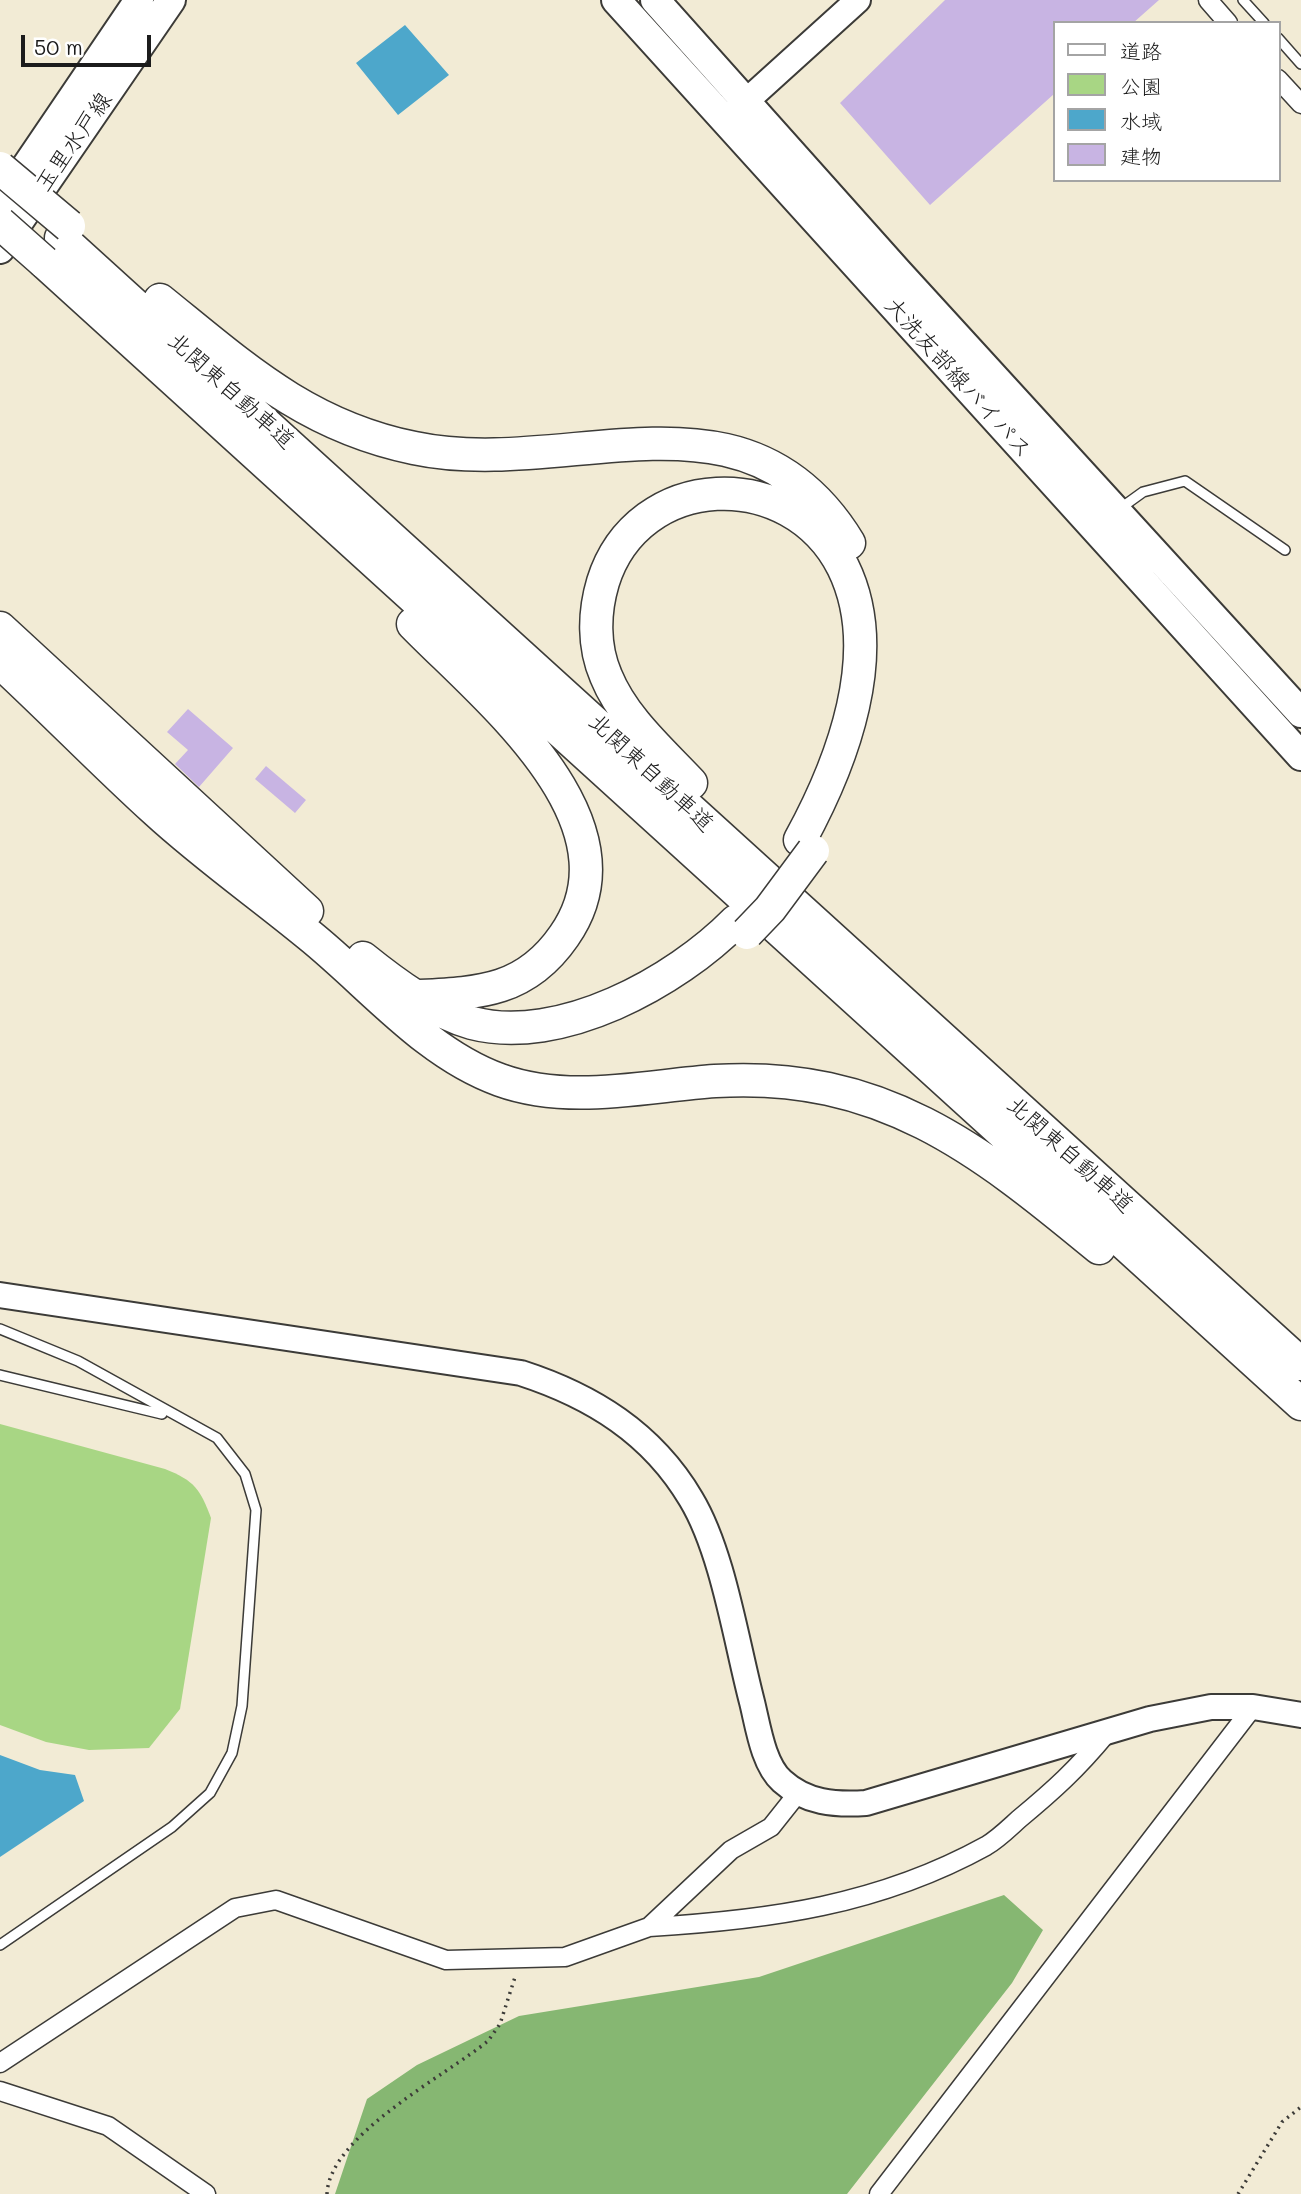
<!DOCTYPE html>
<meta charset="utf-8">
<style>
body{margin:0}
#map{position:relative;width:1301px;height:2194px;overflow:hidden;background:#f2ebd5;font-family:Mali,"Klee One",sans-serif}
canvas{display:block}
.legend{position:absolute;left:1053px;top:21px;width:228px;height:161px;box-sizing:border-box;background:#fff;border:2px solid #a4a4a4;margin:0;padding:9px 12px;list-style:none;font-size:21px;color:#1c1c1c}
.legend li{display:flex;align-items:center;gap:14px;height:35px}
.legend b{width:35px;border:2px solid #a4a4a4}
.scale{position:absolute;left:21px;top:35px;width:130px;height:32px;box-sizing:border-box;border:4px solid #1c1c1c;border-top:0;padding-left:9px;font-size:21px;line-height:24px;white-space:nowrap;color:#1c1c1c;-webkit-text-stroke:5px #fff;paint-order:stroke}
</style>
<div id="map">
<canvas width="1301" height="2194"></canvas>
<ul class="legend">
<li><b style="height:9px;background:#fff"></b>道路</li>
<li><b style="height:19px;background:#a8d684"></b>公園</li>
<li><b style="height:19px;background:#4da7cb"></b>水域</li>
<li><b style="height:19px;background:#c8b4e3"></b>建物</li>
</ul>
<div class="scale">50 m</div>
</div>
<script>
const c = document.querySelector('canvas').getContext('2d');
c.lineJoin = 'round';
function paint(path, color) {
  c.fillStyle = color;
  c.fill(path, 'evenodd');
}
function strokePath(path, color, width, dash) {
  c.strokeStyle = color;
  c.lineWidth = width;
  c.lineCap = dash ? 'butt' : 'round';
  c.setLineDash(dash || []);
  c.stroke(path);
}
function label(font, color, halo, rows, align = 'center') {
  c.font = font + ' Mali,"Klee One",sans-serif';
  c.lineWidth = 7;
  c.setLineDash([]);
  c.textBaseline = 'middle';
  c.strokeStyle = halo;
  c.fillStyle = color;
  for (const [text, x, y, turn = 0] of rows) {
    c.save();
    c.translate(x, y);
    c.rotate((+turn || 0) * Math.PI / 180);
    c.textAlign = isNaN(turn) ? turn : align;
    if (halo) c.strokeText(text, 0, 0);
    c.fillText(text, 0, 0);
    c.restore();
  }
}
paint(new Path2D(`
 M0,1424L165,1469C195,1481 200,1489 211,1518L180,1709L149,1748L89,1750L46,1742L0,1725Z`), '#a8d684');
paint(new Path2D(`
 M1004,1895L1043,1930L1012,1983L847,2194H335L367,2099L417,2065L519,2016L759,1977Z`), '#86b772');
paint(new Path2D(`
 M405,25L449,75L398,115L356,63Z
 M0,1755L40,1770L75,1775L84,1801L0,1857Z`), '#4da7cb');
paint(new Path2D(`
 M945,0H1159L1133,23H1054V94L930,205L840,103Z
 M188,709L233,748L199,787L175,764L188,750L167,732Z
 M266,766L306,800L295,813L255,779Z`), '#c8b4e3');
const lane = new Path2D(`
 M1243,0L1264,23
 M1278,38L1301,64
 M1118,510L1143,492L1185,481L1285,550
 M0,1329L78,1361L217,1438L245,1474L256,1510L242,1706L232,1753L210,1793L172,1827L0,1945
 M0,1375L162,1414`);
const street = new Path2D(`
 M1208,0L1228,23
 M1278,79L1301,104
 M649,1927C769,1920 879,1905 986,1846C998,1839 1009,1828 1019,1819C1054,1790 1077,1769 1106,1734
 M0,2063L235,1908L276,1900L446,1960L565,1957L649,1927L731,1850L771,1827L798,1793
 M0,2091L108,2126L206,2194
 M879,2194L1253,1707`);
const secondary = new Path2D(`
 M731,115L858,0
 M0,1295L521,1373C592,1396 652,1433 691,1499C723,1552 736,1641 752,1702C758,1726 763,1764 782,1781C806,1803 835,1805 866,1803L1150,1719L1211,1707H1253L1301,1715`);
const primary = new Path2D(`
 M616,0L1301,756
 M655,0L897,271L1301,713
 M0,205L139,0
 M0,249L171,0`);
const highway = new Path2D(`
 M61,238L1301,1364
 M44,262L1301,1404
 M160,300C243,367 306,426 414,448C569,481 745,372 849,543
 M413,624C484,697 644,822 564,936C526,991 481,993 419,996
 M0,628L307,911
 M0,662C53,711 103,763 156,811C205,856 258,893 309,935C370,984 425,1053 500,1080C569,1105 645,1086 715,1081C881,1071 978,1148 1099,1248
 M691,783C660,750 623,718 606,676C593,646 594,612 603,582C638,470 791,464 843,567C885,652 842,763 800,840
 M363,958C394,983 433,1012 472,1023C560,1046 676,982 736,921`);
strokePath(lane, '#3c3b38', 12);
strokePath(street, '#3c3b38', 21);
strokePath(secondary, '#3c3b38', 28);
strokePath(primary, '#3c3b38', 32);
strokePath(highway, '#3c3b38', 35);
strokePath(new Path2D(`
 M327,2194C329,2136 445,2076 488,2041L500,2024L516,1974
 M1238,2194L1282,2122L1301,2107`), '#3c3b38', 3.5, [2, 5]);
strokePath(lane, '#fff', 9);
strokePath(street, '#fff', 18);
strokePath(secondary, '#fff', 24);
strokePath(primary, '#fff', 28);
strokePath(highway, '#fff', 32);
const highwayBridge = new Path2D(`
 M0,168L69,226
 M0,223L44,262
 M747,933L770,909L813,851`);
strokePath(highwayBridge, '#3c3b38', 35, []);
strokePath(highwayBridge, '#fff', 32);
label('23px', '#1c1c1c', '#fff', [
 ["玉里水戸線",74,142,-55],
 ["大洗友部線バイパス",958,378,48],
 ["北関東自動車道",231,391,42],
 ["北関東自動車道",651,773,43],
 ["北関東自動車道",1070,1155,42]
]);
</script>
